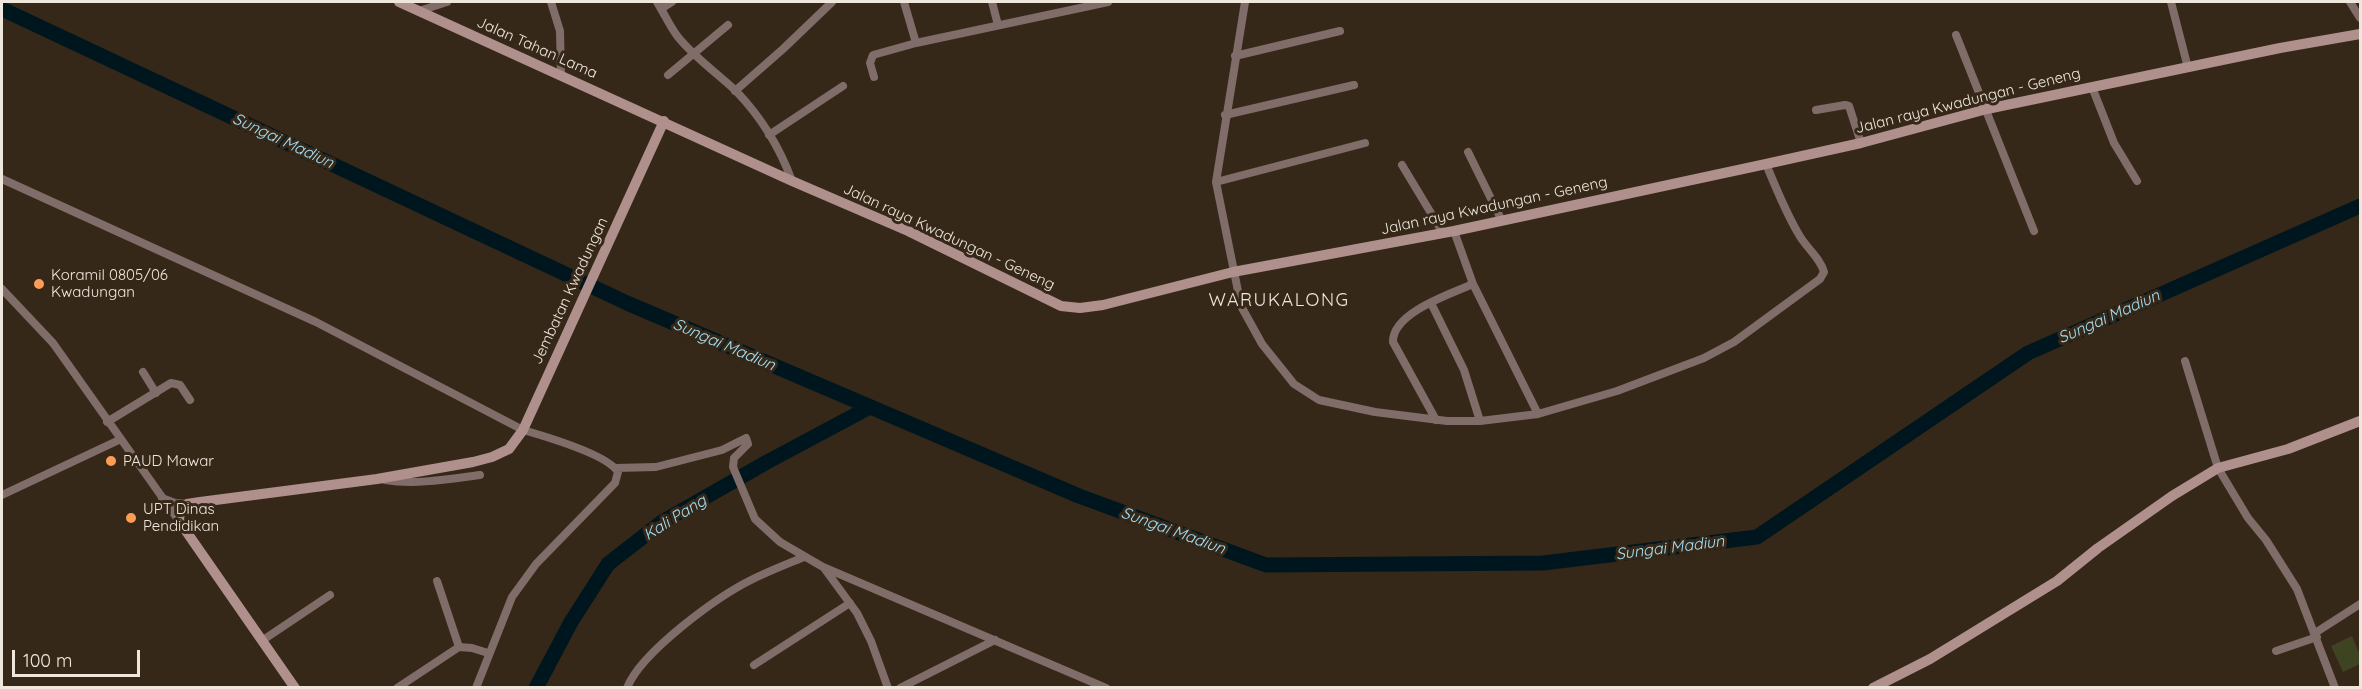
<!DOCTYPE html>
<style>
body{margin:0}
#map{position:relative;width:2362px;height:689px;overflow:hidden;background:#362818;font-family:Quicksand,sans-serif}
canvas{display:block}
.frame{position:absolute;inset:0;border:3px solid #efe6dc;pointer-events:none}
.scale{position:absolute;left:12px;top:650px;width:128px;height:27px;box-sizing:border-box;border:3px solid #efe6dc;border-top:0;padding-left:8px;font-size:18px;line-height:21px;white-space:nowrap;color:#efe6dc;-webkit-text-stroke:4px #362818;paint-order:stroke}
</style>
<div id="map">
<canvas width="2362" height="689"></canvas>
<div class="frame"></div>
<div class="scale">100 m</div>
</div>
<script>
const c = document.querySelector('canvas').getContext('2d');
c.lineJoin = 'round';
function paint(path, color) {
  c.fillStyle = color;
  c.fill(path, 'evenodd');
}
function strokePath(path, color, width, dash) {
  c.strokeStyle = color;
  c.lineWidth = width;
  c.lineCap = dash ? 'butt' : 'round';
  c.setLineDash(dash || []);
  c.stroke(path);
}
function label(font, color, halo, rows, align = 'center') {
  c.font = font + ' Quicksand,sans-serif';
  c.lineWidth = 6;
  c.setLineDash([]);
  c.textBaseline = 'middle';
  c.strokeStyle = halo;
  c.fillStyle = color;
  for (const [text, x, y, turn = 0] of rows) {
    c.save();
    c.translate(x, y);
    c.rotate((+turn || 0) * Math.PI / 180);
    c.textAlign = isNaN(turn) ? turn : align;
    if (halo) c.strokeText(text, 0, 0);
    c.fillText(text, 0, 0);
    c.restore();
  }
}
paint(new Path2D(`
 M2352,636L2360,655V664L2343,672L2331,646Z`), '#3e4322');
strokePath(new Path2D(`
 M2,9L627,303L1079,496L1266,565L1543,563L1757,537L2028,353L2360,206
 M536,688L571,622L608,564L662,522L767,462L870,407`), '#00161e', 15);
strokePath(new Path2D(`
 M551,2L560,31L561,75
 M657,2C664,13 670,27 678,37C695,58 717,73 736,91C760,116 780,148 792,181
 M904,2L916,43L1108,2
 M992,2L998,25
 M1245,2L1216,182L1241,306L1262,344L1294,384L1319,400L1375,412L1447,421H1480L1538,414L1617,391L1704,358L1734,342L1820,279L1824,272C1820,257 1805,247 1798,233C1785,211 1776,188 1766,164
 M2171,2L2188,68
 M2350,2L2360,18
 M661,9L672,2
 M419,11L447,2
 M1956,35L2034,231
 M1235,56L1340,31
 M668,75L728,25
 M874,77L870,63L873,55L916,43
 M2092,87L2114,143L2137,181
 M735,91L783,49L832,2
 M1816,110L1845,105L1849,106L1861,143
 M1225,115L1354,85
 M769,135L843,86
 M1468,152L1502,221
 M1402,165L1443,233
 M2,179L316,322L523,430C544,436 607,454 618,472L615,483L536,564L512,597L476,688
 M1216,182L1365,143
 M1454,231L1473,284L1538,414
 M2,289L53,343L179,521
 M1431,303L1464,370L1480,421
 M2185,361L2218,468L2248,518L2266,540L2297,589L2335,688
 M143,372L156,393
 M1436,420L1393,342C1392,313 1450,294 1473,284
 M107,422L171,383L180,385L190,400
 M616,468L656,467L722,450L746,438L748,444L734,458L733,467L755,519L780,542L823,567L1106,688
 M385,480C416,485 449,479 480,475
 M2,495L119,440
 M162,498L175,503L187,504
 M824,568L857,613L871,641L888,688
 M437,581L459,647
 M2315,633L2360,604
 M263,640L330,595
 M2276,651L2317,637
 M754,665L850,603
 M397,688L459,647L472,648L488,653
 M627,688C641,652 718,596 753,579C769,571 787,564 804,557
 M900,688L995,640`), '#806c69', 8);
strokePath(new Path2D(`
 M399,2L792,181L908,231L1061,306L1080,308L1103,305L1233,272L1454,231L1766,164L1861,143L1987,109L2280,48L2360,34
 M295,688L179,521L180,510L187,504L200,502L377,479L473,462L492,457L509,449L523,430L664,121
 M1873,688L1930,659L2057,581L2098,548L2172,496L2218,468L2288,449L2360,421`), '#b0908c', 10);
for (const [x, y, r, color] of [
 [39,284,6,"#fd9d55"],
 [111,461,6,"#fd9d55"],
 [131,518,6,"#fd9d55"]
]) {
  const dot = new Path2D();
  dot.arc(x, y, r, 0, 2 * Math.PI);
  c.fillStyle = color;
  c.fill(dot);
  strokePath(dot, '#362818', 2);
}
label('15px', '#efe6dc', '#362818', [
 ["Jalan Tahan Lama",537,48,24],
 ["Jalan raya Kwadungan - Geneng",1968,101,-14],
 ["Jalan raya Kwadungan - Geneng",1494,206,-12],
 ["Jalan raya Kwadungan - Geneng",949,237,25],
 ["Jembatan Kwadungan",570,291,-65]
]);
label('15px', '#efe6dc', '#362818', [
 ["Koramil 0805/06",51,275],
 ["Kwadungan",51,292],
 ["PAUD Mawar",123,461],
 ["UPT Dinas",143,509],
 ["Pendidikan",143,526]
], 'left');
label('italic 16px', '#a2e0f7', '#362818', [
 ["Sungai Madiun",283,141,25],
 ["Sungai Madiun",2109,317,-24],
 ["Sungai Madiun",724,345,23],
 ["Kali Pang",675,518,-32],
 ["Sungai Madiun",1173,531,20],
 ["Sungai Madiun",1670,548,-7]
]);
c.letterSpacing = '1.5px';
label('18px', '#efe6dc', '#362818', [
 ["WARUKALONG",1279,301]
]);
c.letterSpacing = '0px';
</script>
